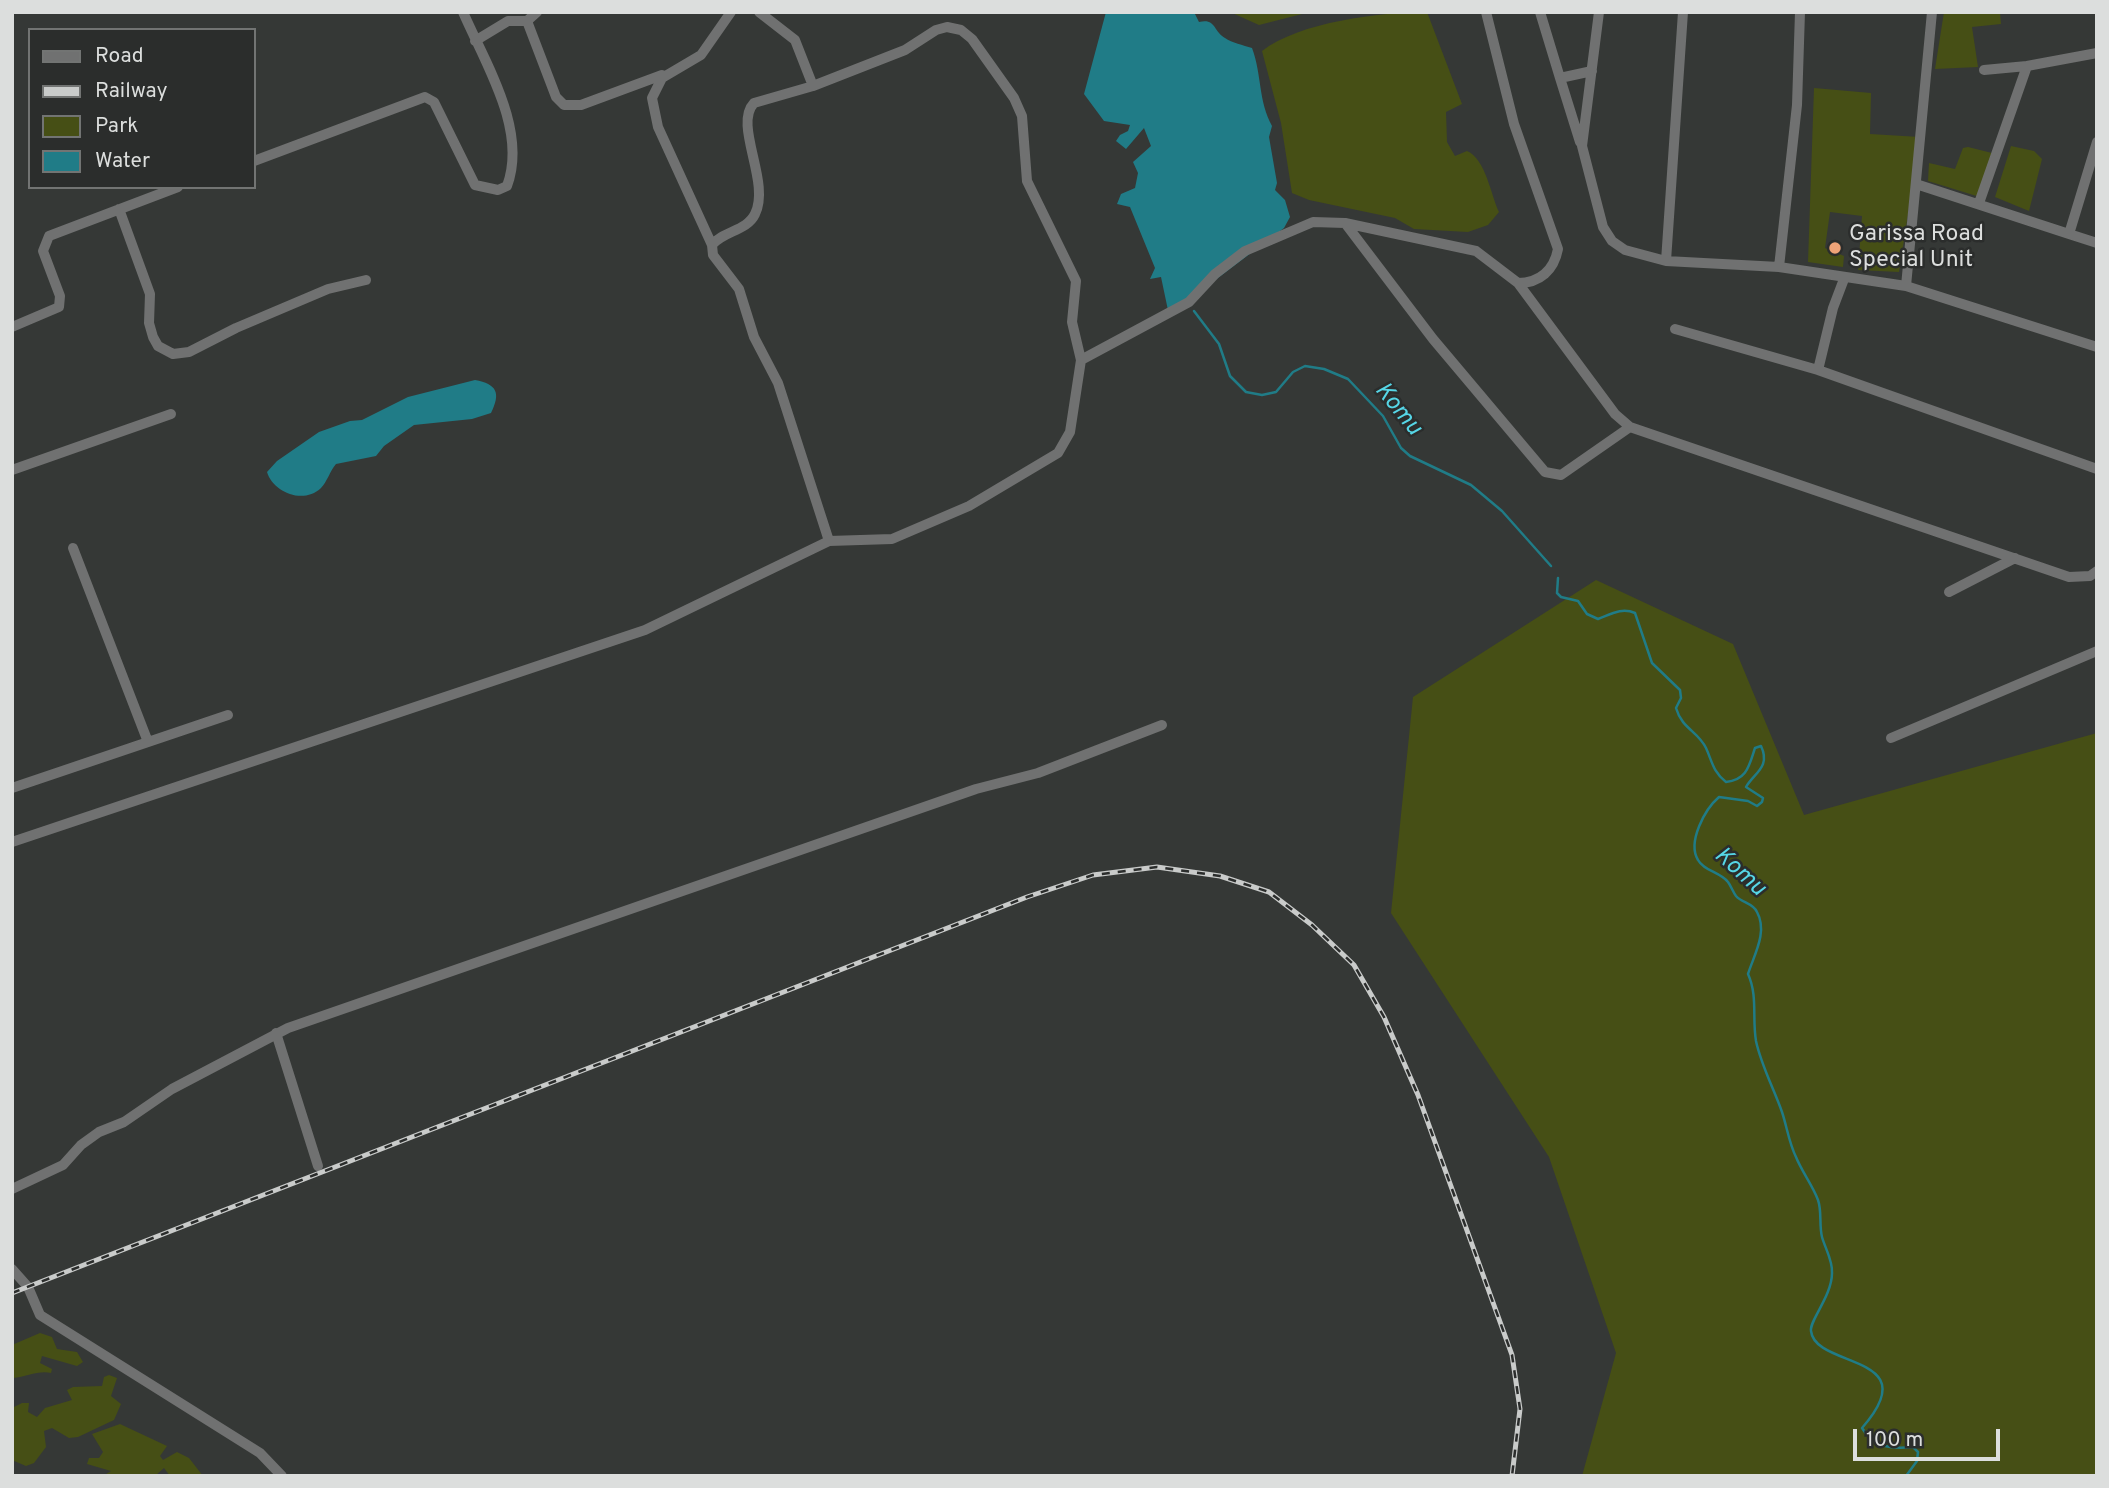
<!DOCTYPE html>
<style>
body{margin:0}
#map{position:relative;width:2109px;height:1488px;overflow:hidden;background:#353836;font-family:Overpass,sans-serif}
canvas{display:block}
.frame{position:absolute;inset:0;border:14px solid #dcdedd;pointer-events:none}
.legend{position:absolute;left:28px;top:28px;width:228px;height:161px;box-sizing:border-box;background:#2b2d2c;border:2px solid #727473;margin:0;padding:9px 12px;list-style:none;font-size:21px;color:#dcdedd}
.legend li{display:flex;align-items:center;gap:14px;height:35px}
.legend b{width:35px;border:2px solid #727473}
.scale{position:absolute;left:1853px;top:1429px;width:147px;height:32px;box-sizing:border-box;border:4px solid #dcdedd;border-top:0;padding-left:9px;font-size:21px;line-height:24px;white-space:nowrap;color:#dcdedd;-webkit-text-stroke:5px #2b2d2c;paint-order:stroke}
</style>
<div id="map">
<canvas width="2109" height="1488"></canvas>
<div class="frame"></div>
<ul class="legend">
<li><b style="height:9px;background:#707171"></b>Road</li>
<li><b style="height:9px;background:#c9cbca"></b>Railway</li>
<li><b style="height:19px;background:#464f15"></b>Park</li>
<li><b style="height:19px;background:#207c87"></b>Water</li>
</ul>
<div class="scale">100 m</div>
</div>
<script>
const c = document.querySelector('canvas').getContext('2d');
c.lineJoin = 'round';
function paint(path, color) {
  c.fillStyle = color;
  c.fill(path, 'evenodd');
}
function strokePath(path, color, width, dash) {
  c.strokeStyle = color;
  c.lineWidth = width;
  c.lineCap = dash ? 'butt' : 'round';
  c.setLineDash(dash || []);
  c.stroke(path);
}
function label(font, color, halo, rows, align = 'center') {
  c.font = font + ' Overpass,sans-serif';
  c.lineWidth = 5;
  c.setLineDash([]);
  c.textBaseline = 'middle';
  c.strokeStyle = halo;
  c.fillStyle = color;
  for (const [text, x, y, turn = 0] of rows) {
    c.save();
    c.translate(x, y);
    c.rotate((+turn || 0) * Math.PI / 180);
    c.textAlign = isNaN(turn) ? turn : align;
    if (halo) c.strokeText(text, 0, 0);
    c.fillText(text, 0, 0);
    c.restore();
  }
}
paint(new Path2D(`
 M1230,12H1310L1259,25Z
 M1427,12L1462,104L1446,112L1447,142L1455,156L1467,151C1486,159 1491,196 1499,212L1488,225L1468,232L1414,229L1395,218L1309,200L1292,193L1281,123L1262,51C1299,22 1381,12 1427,12Z
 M1944,12H2000L2001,24L1972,27L1978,67L1935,69Z
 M1814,88L1871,93L1870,134L1920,137L1899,272L1858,270L1862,216L1830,212L1825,248L1844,256L1843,267L1808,262Z
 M2011,146L2034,151L2042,159L2029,211L1995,197Z
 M1968,147L1992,153L1983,198L1928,181L1929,163L1955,169L1963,148Z
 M1596,580L1733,644L1804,815L2097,733V1476H1582L1616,1353L1549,1157L1391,913L1413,697Z
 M40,1333L52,1337L57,1349L77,1352L83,1362L77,1366L42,1356L40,1363L52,1369L51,1373C39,1370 26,1377 13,1378L12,1345Z
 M109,1375L117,1378L111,1396L121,1404L114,1420L78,1437L69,1438L52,1428L44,1431L46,1447L34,1463L26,1466L12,1460V1408L22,1403H29L28,1412L37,1417L45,1408L72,1400L67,1390L73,1387L102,1386L104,1377Z
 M120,1424L167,1446L160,1456L163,1460L177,1452L189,1458L203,1476H170L164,1468L155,1476H103L111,1471L87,1464L89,1458H99L103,1452L92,1434Z`), '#464f15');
paint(new Path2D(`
 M1106,12H1194L1199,22C1216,18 1213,31 1225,38C1232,43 1243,45 1252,48C1262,75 1258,101 1272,126L1269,137L1277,183L1275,190L1285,200L1290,217L1284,228L1169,315L1161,277L1150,279L1155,268L1130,207L1117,204L1121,194L1135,188L1138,173L1133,162L1151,146L1144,128L1126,149L1116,141L1120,135L1128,131L1130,125L1104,121L1084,94Z
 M475,380C497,384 501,393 491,413L472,419L414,425L384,446L376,456L336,464C330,471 327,482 321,488C303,505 273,492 267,472L277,461L319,432L350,421L362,420L408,397Z`), '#207c87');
strokePath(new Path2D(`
 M1194,311L1219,344L1230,376L1246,392L1262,395L1276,392L1293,372L1305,366L1324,369L1348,379L1383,416L1401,448L1410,456L1471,485L1502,511L1551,566
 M1558,578L1557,593L1561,597L1578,601L1587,614L1598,619C1611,614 1622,607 1635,613L1652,663L1680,690L1681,698L1676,708C1682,729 1698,731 1706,748C1712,761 1713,772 1726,782C1747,780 1749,766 1755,748L1761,746C1771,767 1754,773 1746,787L1763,798L1762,802L1757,806L1748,801L1719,797C1705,809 1687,842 1698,860C1704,871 1720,872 1728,882C1731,886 1733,892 1736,896C1742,903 1753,903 1757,912C1768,932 1754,955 1748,974C1758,996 1752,1018 1756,1041C1761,1065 1774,1089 1782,1112C1787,1127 1789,1143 1796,1157C1802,1172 1813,1186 1818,1200C1822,1211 1819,1225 1822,1237C1825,1248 1833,1261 1832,1273C1832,1296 1809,1321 1811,1331C1815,1369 1928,1353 1862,1428C1874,1448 1892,1449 1913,1447L1918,1452L1917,1461L1906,1476`), '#207c87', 2.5);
strokePath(new Path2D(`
 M537,12L527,21L556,97L564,105H581L662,75
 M759,12L795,40L813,86
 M1540,12L1560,78L1592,71
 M1599,12L1582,146L1603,227L1612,241L1625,250L1666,261L1779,267L1906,286L2097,347
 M475,41L508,21H527
 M1984,70L2027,66
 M1560,78L1580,142
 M254,161L425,97L434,102L475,185L498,190L507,186C528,130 485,63 463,12
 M1916,184L2069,234L2097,142
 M1979,203L2027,66L2097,53
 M119,209L150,294L149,323L153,337L158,346L173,354L189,352L236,328L328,289L366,280
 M1345,223L1433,339L1545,472L1561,475L1630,427
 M2069,234L2097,243
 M712,245L658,127L652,98L662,78L701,55L731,12
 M1666,261L1683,12
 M1779,267L1797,105L1800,12
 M1844,279L1833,308L1818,370L2097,469
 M1518,283L1615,414L1630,427L2069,577L2090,576L2097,571
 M1906,286L1932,12
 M12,327L59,307L60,296L43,251L49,236L178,187
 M1675,329L1818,370
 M1081,360L1189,302L1215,274L1245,251L1313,222L1345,223L1476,251L1518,283C1540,283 1554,270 1558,249L1514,124L1486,12
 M12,470L171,414
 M73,548L148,742
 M1949,592L2015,558
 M1891,738L2097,651
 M12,788L228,715
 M12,842L645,630L829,541L892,539L969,506L1058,453L1070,432L1081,360L1072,322L1076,281L1027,181L1022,116L1014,98L972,39L961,30L947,27L936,30L905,50L813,86L754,103C733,125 771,182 755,214C747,231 723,231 712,245L713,255L739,289L754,337L778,383L829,541
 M276,1033L318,1166
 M12,1189L63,1165L81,1145L99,1132L124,1122L172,1089L288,1028L976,789L1038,773L1162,725
 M12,1269L28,1287L40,1315L260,1453L282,1476`), '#707171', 10);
const rail = new Path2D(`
 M12,1293L1027,897L1093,875L1157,867L1220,876L1269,892L1312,925L1354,965L1384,1017L1418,1095L1512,1355L1520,1409L1512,1476`);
strokePath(rail, '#c9cbca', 5);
strokePath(rail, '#2b2d2c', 2.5, [8]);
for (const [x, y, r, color] of [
 [1835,248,7,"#efa378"]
]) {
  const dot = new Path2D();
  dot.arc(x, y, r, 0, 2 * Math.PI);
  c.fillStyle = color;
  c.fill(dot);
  strokePath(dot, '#2b2d2c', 2.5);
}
label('23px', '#dcdedd', '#2b2d2c', [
 ["Garissa Road",1849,235],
 ["Special Unit",1849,261]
], 'left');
label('italic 24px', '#56d6e6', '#2b2d2c', [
 ["Komu",1397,410,51],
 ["Komu",1739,873,42]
]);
</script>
